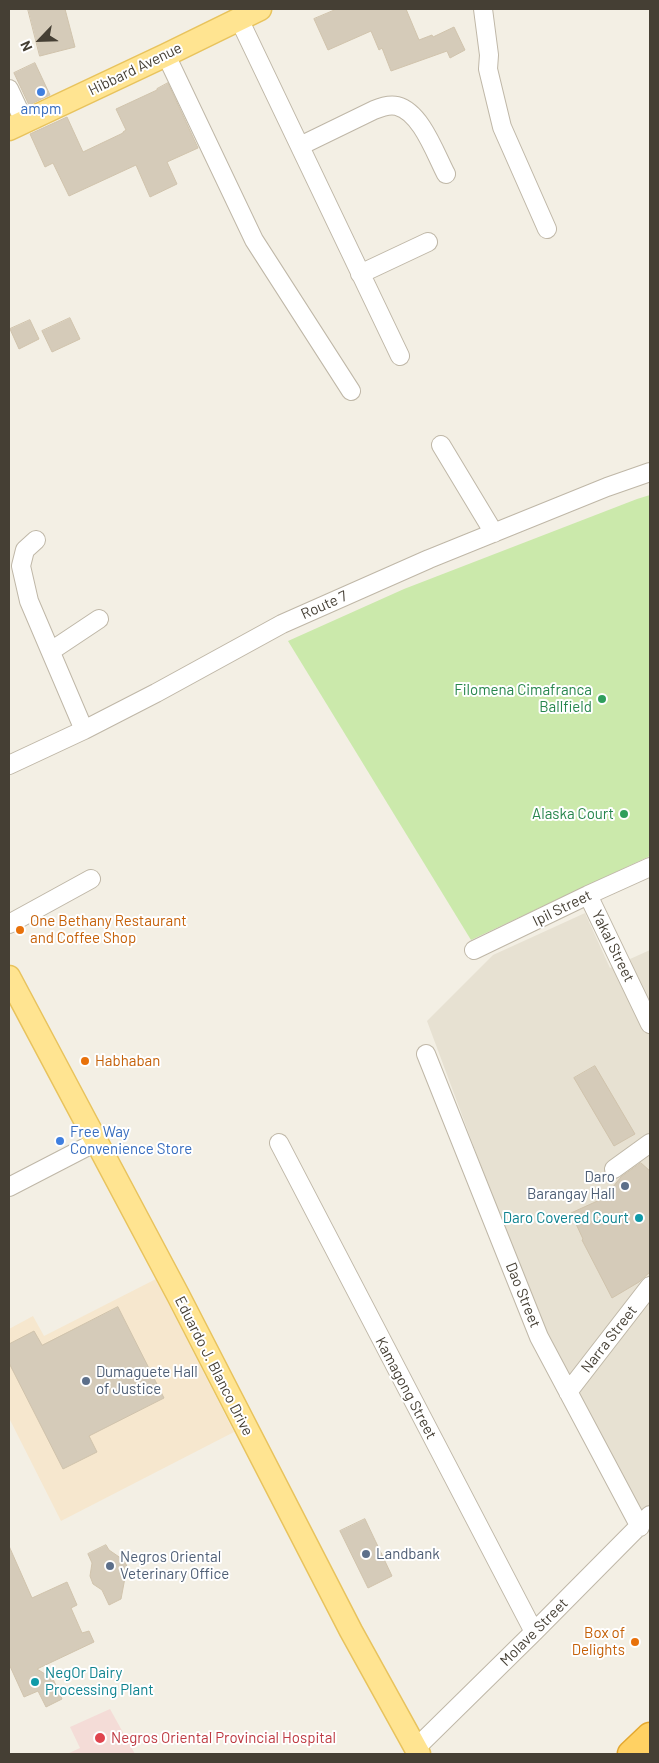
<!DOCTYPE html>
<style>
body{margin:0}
#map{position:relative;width:659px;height:1763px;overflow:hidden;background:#f3efe4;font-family:Barlow,sans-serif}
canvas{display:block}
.frame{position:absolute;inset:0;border:10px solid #453f34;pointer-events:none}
.north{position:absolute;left:15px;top:15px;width:50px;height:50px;-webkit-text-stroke:4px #fff;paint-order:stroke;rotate:246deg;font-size:14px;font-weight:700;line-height:20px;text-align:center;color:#453f34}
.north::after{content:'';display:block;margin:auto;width:18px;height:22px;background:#453f34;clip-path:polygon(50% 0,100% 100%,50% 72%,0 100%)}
</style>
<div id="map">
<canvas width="659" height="1763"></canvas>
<div class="frame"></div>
<div class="north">N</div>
</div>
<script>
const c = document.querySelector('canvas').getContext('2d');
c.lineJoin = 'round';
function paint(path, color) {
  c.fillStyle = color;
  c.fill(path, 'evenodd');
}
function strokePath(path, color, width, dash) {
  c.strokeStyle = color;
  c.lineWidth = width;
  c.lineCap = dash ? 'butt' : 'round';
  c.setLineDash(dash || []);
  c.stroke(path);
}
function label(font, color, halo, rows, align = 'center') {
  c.font = font + ' Barlow,sans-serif';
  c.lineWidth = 4;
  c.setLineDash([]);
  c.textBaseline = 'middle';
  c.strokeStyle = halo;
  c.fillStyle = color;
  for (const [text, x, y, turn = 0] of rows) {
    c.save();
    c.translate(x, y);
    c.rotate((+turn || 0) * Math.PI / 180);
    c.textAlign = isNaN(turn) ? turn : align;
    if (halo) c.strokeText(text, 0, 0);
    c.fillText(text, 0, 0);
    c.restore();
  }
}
paint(new Path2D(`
 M585,913L610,968L650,950V1506L641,1518L542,1330L427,1021L493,955Z`), '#e7e1d2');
paint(new Path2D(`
 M156,1279L234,1432L61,1521L9,1418V1329L33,1316L44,1336Z`), '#f6e7ce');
paint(new Path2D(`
 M110,1709L135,1754H67L80,1748L70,1727Z`), '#f4dcd7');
paint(new Path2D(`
 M650,495V856L471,940L288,641L404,589L637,499Z`), '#cbe9ab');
const building = new Path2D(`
 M28,9H65L75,47L40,56Z
 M337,9H406L419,40L432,35L433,37L454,27L465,50L450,58L447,51L391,71L382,48L379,50L371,31L328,50L314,19Z
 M35,63L50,95L29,105L14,73Z
 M168,83L198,148L167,162L177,184L150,197L136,165L69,196L53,163L45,167L30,134L67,117L83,152L123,133V132L126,130L116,109L157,90V89Z
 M70,318L80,339L52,352L42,331Z
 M30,320L39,339L19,349L10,329Z
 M595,1066L635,1134L614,1146L574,1078Z
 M641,1163L650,1171V1272L639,1282L612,1298L582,1240L583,1239L571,1213L604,1198L621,1177Z
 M118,1307L164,1398L89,1436L97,1452L63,1469L9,1363V1344L34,1331L42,1345Z
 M365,1519L392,1576L368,1588L340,1531Z
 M106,1545L109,1550L125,1561L127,1567L121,1599L109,1605L102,1590L93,1584L90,1576L92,1563L88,1554Z
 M9,1546L32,1598L67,1582L77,1605L71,1608L82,1633L89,1631L94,1642L37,1669L53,1679L62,1699L46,1707L38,1691L24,1697L9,1664Z`);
paint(building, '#d5cbb9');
strokePath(building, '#d0c3ac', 1);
const minor = new Path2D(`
 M483,9L489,55L488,69L502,127L547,229
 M239,19L400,356
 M166,55L254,240L351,391
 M9,89L24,121
 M300,146L374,110C381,107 389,104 397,106C421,112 435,153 446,174
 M360,274L428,242
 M441,445L494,533
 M36,540L25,550L21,566L29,601L84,730
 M51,651L99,619
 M9,765L84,730L156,693L282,624L429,559L607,487L650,472
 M588,895L650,1024
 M9,924L91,879
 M474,950L588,895L650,867
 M426,1054L539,1337L640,1527
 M279,1143L534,1632
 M614,1169L650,1143
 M9,1187L96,1142
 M568,1392L650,1286
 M416,1748L534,1632L650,1515`);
const major = new Path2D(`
 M9,129L166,55L260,9
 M9,977L178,1295L351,1631L419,1754`);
const highway = new Path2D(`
 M631,1754L650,1736`);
strokePath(minor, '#bfb7a7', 20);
strokePath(major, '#e8c35d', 25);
strokePath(highway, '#e3a72e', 29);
strokePath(minor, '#fff', 18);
strokePath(major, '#ffe491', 22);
strokePath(highway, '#ffd163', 26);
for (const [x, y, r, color] of [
 [41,92,5,"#3f7fe0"],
 [602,699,5,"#2e9e5b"],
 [624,814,5,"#2e9e5b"],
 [20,930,5,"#e8710a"],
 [85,1061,5,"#e8710a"],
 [60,1141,5,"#3f7fe0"],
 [625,1186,5,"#5c6f8a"],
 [639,1218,5,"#0f9aa8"],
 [86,1381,5,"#5c6f8a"],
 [366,1554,5,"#5c6f8a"],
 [110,1566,5,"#5c6f8a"],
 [635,1642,5,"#e8710a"],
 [35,1682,5,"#0f9aa8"],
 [100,1738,6,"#e0444e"]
]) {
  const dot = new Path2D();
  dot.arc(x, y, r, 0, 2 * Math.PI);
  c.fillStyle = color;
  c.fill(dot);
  strokePath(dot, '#fff', 2);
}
label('15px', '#453f34', '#fff', [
 ["Hibbard Avenue",135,69,-26],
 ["Route 7",324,605,-24],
 ["Ipil Street",562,908,-26],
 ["Yakal Street",613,946,64],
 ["Dao Street",523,1295,68],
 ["Narra Street",609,1339,-52],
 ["Eduardo J. Blanco Drive",214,1366,63],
 ["Kamagong Street",406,1388,62],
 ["Molave Street",534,1632,-45]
]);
label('15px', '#366cbe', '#fff', [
 ["ampm",41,109],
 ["Free Way",70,1132,"left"],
 ["Convenience Store",70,1149,"left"]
]);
label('15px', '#27864d', '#fff', [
 ["Filomena Cimafranca",592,690],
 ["Ballfield",592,707],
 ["Alaska Court",614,814]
], 'right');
label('15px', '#c56008', '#fff', [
 ["One Bethany Restaurant",30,921],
 ["and Coffee Shop",30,938],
 ["Habhaban",95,1061],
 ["Box of",625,1633,"right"],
 ["Delights",625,1650,"right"]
], 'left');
label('15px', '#4e5e75', '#fff', [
 ["Daro",615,1177,"right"],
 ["Barangay Hall",615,1194,"right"],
 ["Dumaguete Hall",96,1372],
 ["of Justice",96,1389],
 ["Landbank",376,1554],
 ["Negros Oriental",120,1557],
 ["Veterinary Office",120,1574]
], 'left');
label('15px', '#0d838f', '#fff', [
 ["Daro Covered Court",629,1218],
 ["NegOr Dairy",45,1673,"left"],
 ["Processing Plant",45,1690,"left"]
], 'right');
label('15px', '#be3a42', '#fff', [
 ["Negros Oriental Provincial Hospital",111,1738]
], 'left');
</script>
